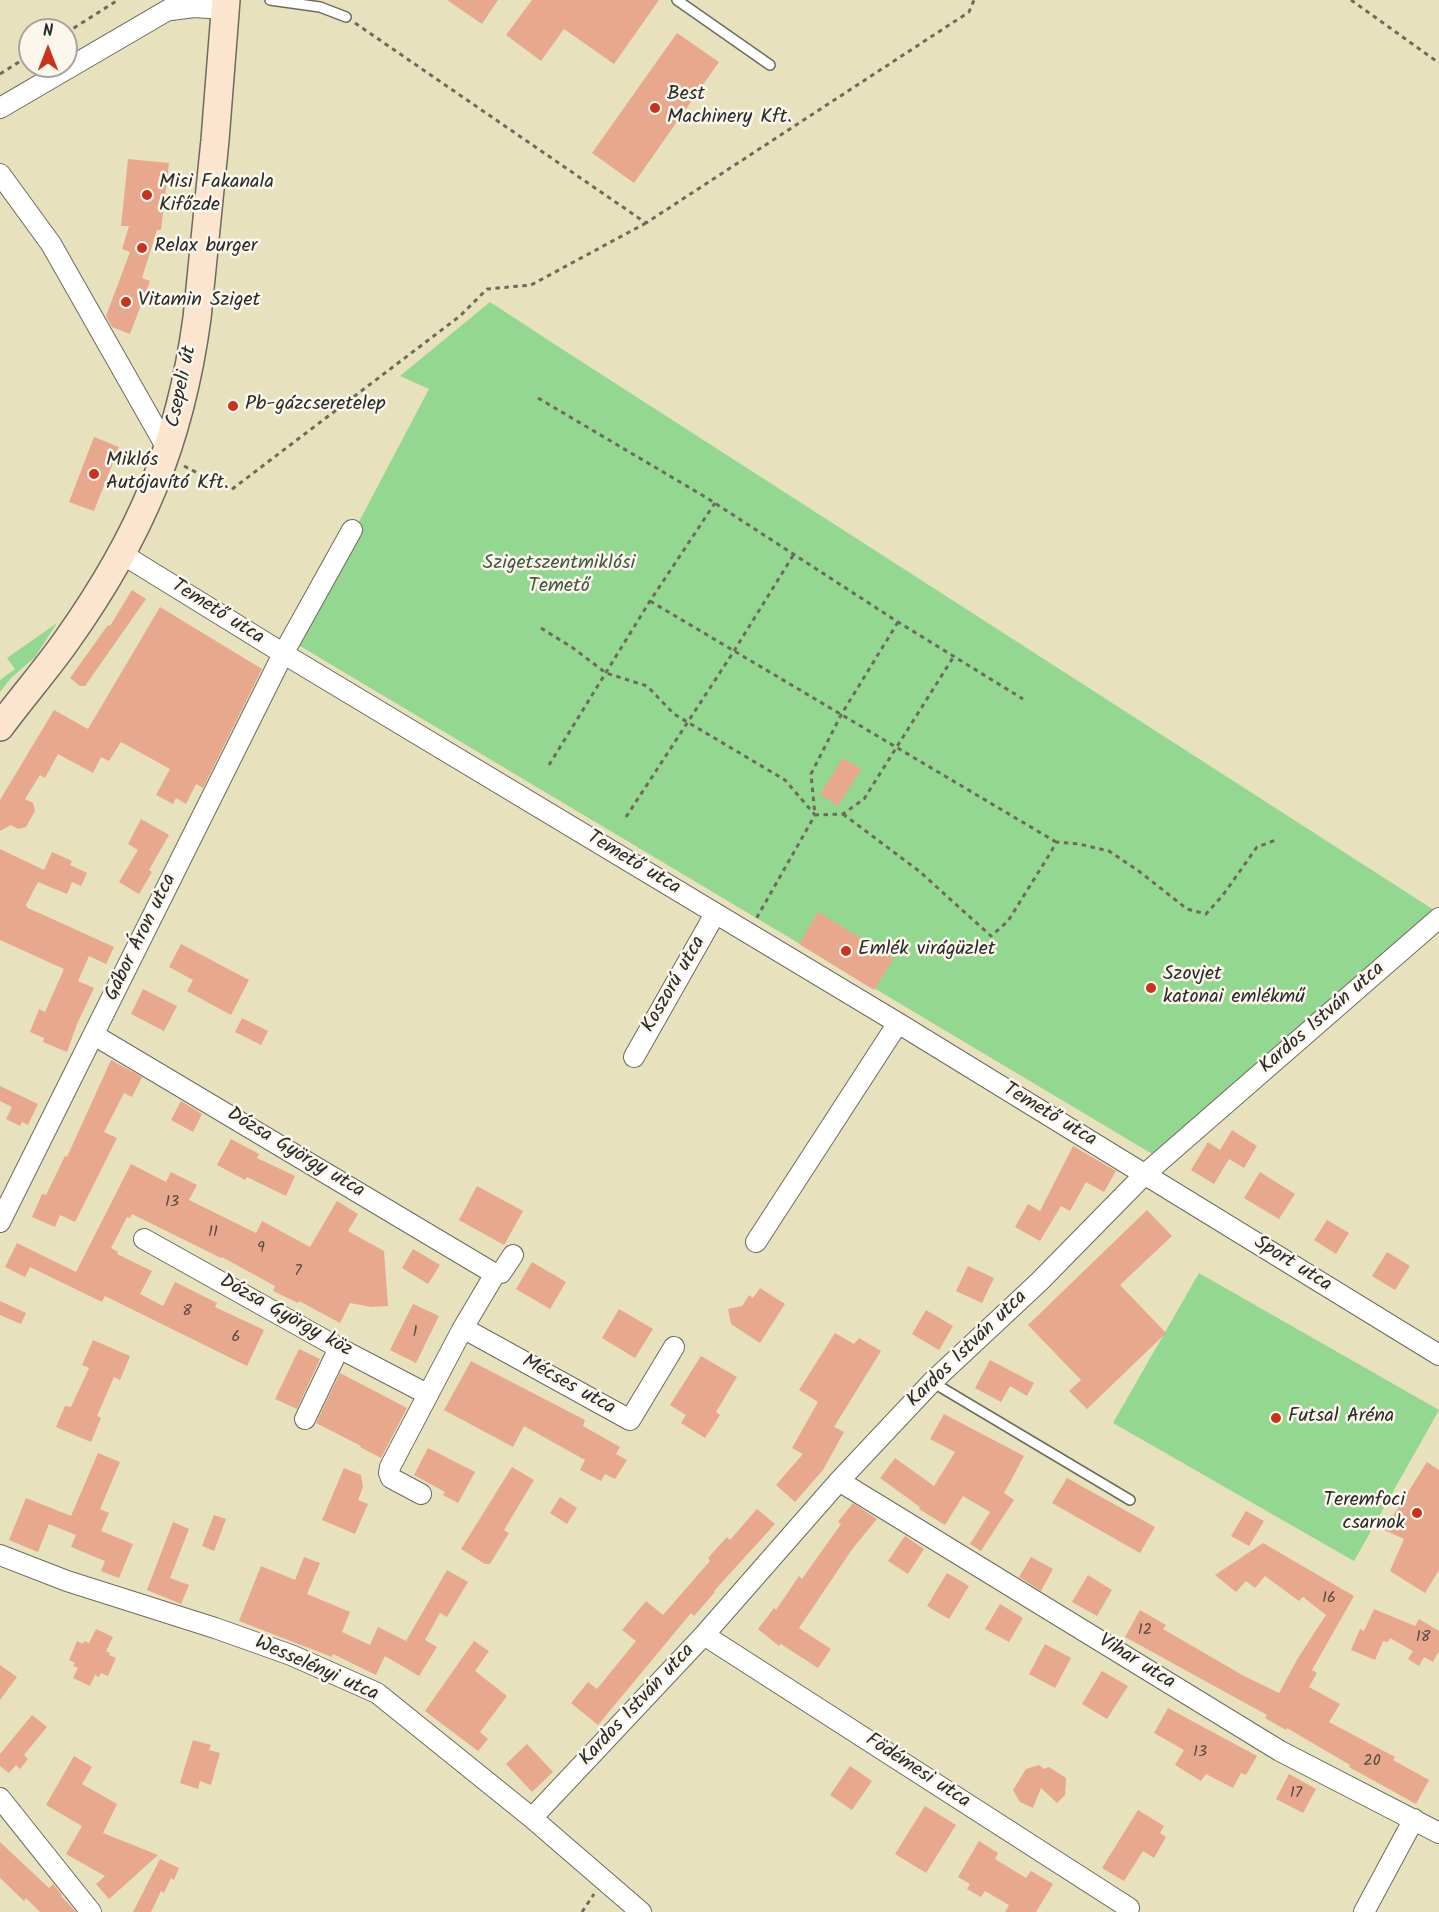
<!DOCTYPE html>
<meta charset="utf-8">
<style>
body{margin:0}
#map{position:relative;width:1439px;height:1912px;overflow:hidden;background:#e8e1be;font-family:Kalam,sans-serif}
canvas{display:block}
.north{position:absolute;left:18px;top:18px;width:60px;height:60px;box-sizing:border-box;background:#fbf7ec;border:2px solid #a8a59f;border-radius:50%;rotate:0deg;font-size:16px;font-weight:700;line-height:24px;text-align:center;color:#2b2b2b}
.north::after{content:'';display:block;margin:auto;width:21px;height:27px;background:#c8321e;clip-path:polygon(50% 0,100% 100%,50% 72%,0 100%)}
</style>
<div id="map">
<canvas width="1439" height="1912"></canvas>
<div class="north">N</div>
</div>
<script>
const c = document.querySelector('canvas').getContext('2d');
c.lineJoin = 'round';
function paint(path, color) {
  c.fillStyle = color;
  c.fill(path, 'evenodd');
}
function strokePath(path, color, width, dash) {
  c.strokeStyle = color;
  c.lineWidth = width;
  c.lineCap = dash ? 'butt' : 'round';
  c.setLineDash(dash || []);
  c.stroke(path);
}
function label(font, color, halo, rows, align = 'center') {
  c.font = font + ' Kalam,sans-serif';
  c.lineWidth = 5;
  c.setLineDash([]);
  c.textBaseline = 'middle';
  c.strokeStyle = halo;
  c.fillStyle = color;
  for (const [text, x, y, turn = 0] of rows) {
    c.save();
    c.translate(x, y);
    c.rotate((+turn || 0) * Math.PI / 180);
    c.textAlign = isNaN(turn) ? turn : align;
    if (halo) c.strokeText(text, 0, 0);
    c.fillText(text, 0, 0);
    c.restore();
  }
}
paint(new Path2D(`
 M490,302L565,351L1434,910L1154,1155L295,643L429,389L400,376Z
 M57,623L35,657L11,678L0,692V680L15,669L7,658Z
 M1199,1273L1439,1410L1354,1561L1113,1423Z`), '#93d790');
paint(new Path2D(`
 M447,0H498L482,24Z
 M532,0H659L614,64L564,29L541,61L506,35Z
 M677,33L719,62L634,183L592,153Z
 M128,159L169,163L161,230H157L142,278L150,281L130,334L112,327L106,316L130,252L122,249L129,226H121Z
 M94,437L119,447L94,511L69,502Z
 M132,590L146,599L85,686H80L70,678L108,625L110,626Z
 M160,607L262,669L203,788L196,784L186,804L176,798L173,804L156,795L170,769L121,742L109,761L101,757L93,773L58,754L45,778L40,775L25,799L33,803L35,811L26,827L18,829L11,825L0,831V800L54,710L88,729Z
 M843,758L861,769L838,806L820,794Z
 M141,819L169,835L149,870L152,872L139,894L119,882L138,850L128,844Z
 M0,849L44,870L52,852L72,861L70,865L87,873L81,886L72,882L67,894L38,882L26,905L28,908L114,947L106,964L89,956L78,981L94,988L77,1024L67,1052L43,1042L44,1038L30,1032L39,1009L45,1012L64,969L0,940Z
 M818,912L894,958L874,990L799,944Z
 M181,944L249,980L231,1015L187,991L193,980L169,967Z
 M143,989L177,1006L164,1031L131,1014Z
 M242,1018L268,1031L261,1045L235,1032Z
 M111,1060L142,1077L132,1097L124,1093L104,1132L117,1138L75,1222L60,1215L55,1227L32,1217L42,1194L46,1195L65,1156L67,1157Z
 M0,1086L38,1104L28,1125L22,1122L20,1126L6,1119L12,1107L0,1101Z
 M181,1101L202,1114L193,1132L171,1120Z
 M1232,1130L1257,1146L1244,1168L1229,1159L1214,1184L1191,1170L1208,1142L1220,1150Z
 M231,1139L259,1154L257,1158L295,1176L286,1196L247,1177L245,1180L217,1165Z
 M1073,1146L1116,1171L1104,1192L1086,1182L1070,1211L1061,1206L1040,1241L1015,1227L1028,1204L1040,1211Z
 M131,1164L166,1182L171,1172L197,1185L189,1200L256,1233L262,1221L310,1247L337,1201L358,1214L348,1231L384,1251L388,1306L371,1307L350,1303L340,1323L299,1301L298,1303L273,1291L275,1286L222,1257L221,1258L132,1214L130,1218L127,1217L111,1248L118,1252L117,1254L152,1271L140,1294L163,1306L175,1282L217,1303L215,1307L264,1330L247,1366L105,1296L102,1302L30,1267L25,1277L5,1267L17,1243L76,1272Z
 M1260,1172L1295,1194L1279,1219L1244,1198Z
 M477,1186L523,1211L504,1245L459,1220Z
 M1147,1210L1172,1236L1120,1285L1166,1333L1087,1409L1069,1391L1081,1380L1028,1325Z
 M1327,1220L1349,1233L1336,1254L1314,1240Z
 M413,1249L440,1265L428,1284L402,1268Z
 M1387,1252L1410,1266L1395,1290L1372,1276Z
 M532,1262L566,1282L550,1309L516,1289Z
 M968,1266L994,1278L982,1303L956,1291Z
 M760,1288L785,1304L760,1343L731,1324L728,1309L742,1306L749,1295L753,1298Z
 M0,1301L26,1313L21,1324L0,1315Z
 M413,1304L439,1316L416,1363L390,1350Z
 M619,1309L653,1329L635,1358L602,1338Z
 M926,1310L953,1326L939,1350L912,1334Z
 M835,1333L854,1344L859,1338L881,1351L834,1427L844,1432L823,1470L795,1502L776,1485L803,1454L792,1448L818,1402L799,1390Z
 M93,1340L130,1356L120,1380L114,1377L97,1416L101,1418L91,1442L56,1427L65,1406L71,1407L89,1368L82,1365Z
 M299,1349L320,1359L297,1409L275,1399Z
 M701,1356L737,1377L716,1412L720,1415L705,1438L681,1423L686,1415L670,1405Z
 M990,1360L1034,1383L1027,1396L1010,1386L1001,1402L975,1388Z
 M471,1361L585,1420L583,1426L620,1447L616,1454L627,1460L615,1479L605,1474L601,1481L580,1470L585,1460L524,1426L513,1447L444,1410Z
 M340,1373L407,1408L381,1458L360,1447L361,1446L316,1423Z
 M944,1414L1024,1456L1004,1493L1014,1500L981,1551L970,1544L990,1512L963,1496L945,1525L919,1509L920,1507L880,1478L895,1458L934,1486L955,1452L930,1439Z
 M428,1448L475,1472L458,1503L443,1495L445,1492L414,1475Z
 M98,1453L120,1462L100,1509L109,1513L101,1531L133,1544L119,1578L101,1571L105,1561L71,1547L76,1535L49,1524L38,1552L9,1540L26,1498L71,1516Z
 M1427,1462L1439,1470V1570L1425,1593L1390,1571L1404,1539L1384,1530Z
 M512,1467L534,1480L504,1530L509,1533L490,1564H485L461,1549Z
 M344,1468L361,1475L363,1487L358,1500L368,1504L355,1534L322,1520Z
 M1067,1478L1155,1527L1140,1553L1052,1503Z
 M560,1497L577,1508L567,1524L550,1513Z
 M853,1503L877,1519L853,1548L799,1628L831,1649L818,1668L781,1644L779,1646L758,1629L774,1608L776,1610L799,1576L802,1579L841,1524L838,1522Z
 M757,1509L775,1524L714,1591L715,1592L694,1616L691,1613L598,1725L571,1703L588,1682L597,1689L636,1641L622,1630L646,1601L663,1615L710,1561L708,1558L727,1537L730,1540Z
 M1246,1511L1264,1521L1249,1546L1231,1536Z
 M214,1515L226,1519L214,1551L202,1546Z
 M173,1522L189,1529L170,1578L189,1585L181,1604L147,1590Z
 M905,1536L924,1549L908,1574L888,1561Z
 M1263,1543L1354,1596L1312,1670L1317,1673L1309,1687L1340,1704L1329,1722L1395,1757L1393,1760L1429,1780L1416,1804L1349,1767L1350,1765L1287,1728L1286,1730L1265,1718L1267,1715L1125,1637L1140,1610L1166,1625L1163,1629L1244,1676L1279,1693L1298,1658L1326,1615L1303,1597L1299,1601L1265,1576L1255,1588L1246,1581L1236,1592L1215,1575Z
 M304,1557L320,1563L307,1594L350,1612L342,1632L370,1645L378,1627L406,1641L447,1570L468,1582L447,1617L440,1613L425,1640L437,1647L419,1676L385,1656L376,1675L333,1654L332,1657L239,1621L261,1566L295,1580Z
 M1031,1557L1053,1569L1041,1591L1019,1577Z
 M947,1573L969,1586L949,1619L927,1606Z
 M1088,1575L1112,1590L1097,1616L1072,1602Z
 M1000,1604L1023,1618L1009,1642L985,1629Z
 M1374,1609L1415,1626L1419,1619L1439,1631V1651L1433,1662L1424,1657L1419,1666L1408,1659L1413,1651L1390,1638L1388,1642L1383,1641L1375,1660L1351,1650L1360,1629L1364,1631Z
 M96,1629L113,1637L106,1651L110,1653L109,1655L116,1658L108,1676L101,1673L99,1677L95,1675L90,1686L73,1678L78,1668L73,1666L75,1663L69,1660L77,1641L83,1644L84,1641L89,1643Z
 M474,1641L489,1651L475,1671L507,1696L480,1732L488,1739L478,1751L425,1711Z
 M1045,1644L1071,1658L1055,1688L1029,1674Z
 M0,1665L17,1677L0,1700Z
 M1102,1671L1128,1686L1107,1719L1082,1704Z
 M1168,1708L1257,1756L1246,1775L1241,1773L1233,1788L1206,1774L1201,1781L1175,1765L1184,1750L1154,1733Z
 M32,1715L47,1727L24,1755L28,1759L20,1769L16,1765L9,1773L0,1766V1754Z
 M193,1740L211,1745L209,1750L220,1753L211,1785L200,1781L198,1789L180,1783Z
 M527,1744L553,1772L532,1792L506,1764Z
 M74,1756L92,1767L82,1784L117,1804L103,1833L158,1855L109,1899L96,1884L105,1876L66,1854L82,1826L46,1805Z
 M1039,1765L1044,1769L1049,1767L1066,1778L1065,1795L1057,1803L1041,1788L1033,1808L1020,1802L1013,1790L1026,1769Z
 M850,1766L872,1781L852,1810L830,1795Z
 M1289,1774L1316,1789L1303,1813L1276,1799Z
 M925,1806L956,1825L926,1873L895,1854Z
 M1138,1810L1164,1826L1160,1833L1166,1837L1154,1858L1143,1851L1124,1881L1102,1868Z
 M979,1841L998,1853L995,1859L1026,1878L1031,1871L1053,1884L1036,1912H1005L1009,1905L985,1891L981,1897L967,1889L970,1884L958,1877Z
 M0,1842L49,1888L53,1884L62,1895L61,1896L76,1912H40L26,1898L24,1901L0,1878Z
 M160,1859L179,1868L174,1880L171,1878L164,1893L161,1891L151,1912H133Z`), '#e7a88e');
const lane = new Path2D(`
 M270,0L320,7L346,17
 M677,0L770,65
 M932,1382L1130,1500`);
const street = new Path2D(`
 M171,10L194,7L225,9
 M0,108L185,0
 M0,174L51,244L168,450
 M122,554L289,657L898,1023L1439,1355
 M94,1035L495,1274
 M634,1057L715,914
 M0,1222L283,654L352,530
 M144,1239L339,1348L427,1394
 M756,1242L898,1023
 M463,1328L630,1420L674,1347
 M305,1419L339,1348
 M839,1481L1280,1751L1439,1833
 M421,1494L391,1478L389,1473L390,1467L463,1328L495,1274L501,1273L513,1255
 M0,1555L67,1581L215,1628L291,1655L377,1693L532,1818L641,1912
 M704,1635L1129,1908
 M0,1798L91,1912
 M532,1818L704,1635L839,1481L932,1382L1039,1282L1145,1174L1439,918
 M1364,1912L1414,1819`);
const secondary = new Path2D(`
 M0,727C22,697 46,670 67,640C140,537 180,444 197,318L215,140L226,0`);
strokePath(lane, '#6d6b5e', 12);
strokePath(street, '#6d6b5e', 22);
strokePath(secondary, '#6d6b5e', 30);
strokePath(new Path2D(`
 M1351,0L1439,63
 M355,23L646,223L969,12L974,0
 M66,33L118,0
 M0,74L30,55
 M538,398L707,498L898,622L1023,699
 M184,466L231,490L460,316L487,289L531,285L646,223
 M650,601L1056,842
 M898,622L841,715L811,774L815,815L843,814L864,799L954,656
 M541,628L573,648L606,673L647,686L674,714L785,780L815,815L756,919
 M549,765L650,601L715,503
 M843,814L919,871L991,936L1008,921L1051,852L1056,842L1079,844L1109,851L1140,872L1187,909L1206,914L1223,895L1257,847L1276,840
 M626,817L734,651L794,554
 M582,1912L594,1894`), '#6d6b5e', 3, [4.5, 4.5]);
strokePath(lane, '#fff', 9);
strokePath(street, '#fff', 20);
strokePath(secondary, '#fce5cf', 27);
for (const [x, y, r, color] of [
 [655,108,6,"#c8321e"],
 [147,195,6,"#c8321e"],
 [142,248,6,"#c8321e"],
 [126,302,6,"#c8321e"],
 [233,406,6,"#c8321e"],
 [94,474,6,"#c8321e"],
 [846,951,6,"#c8321e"],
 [1151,988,6,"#c8321e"],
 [1276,1418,6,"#c8321e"],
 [1417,1513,6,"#c8321e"]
]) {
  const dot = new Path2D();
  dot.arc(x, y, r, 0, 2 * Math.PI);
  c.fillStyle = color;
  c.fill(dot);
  strokePath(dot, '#fbf7ec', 2);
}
label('16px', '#5a4a44', null, [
 ["13",172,1203],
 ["11",213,1233],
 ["9",261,1249],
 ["7",298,1272],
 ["8",187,1312],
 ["1",415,1333],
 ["6",236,1338],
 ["16",1329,1599],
 ["12",1145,1631],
 ["18",1423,1638],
 ["13",1200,1753],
 ["20",1372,1762],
 ["17",1296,1794]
]);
label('20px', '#2b2b2b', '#fbf7ec', [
 ["Best",667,96],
 ["Machinery Kft.",667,119],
 ["Misi Fakanala",159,184],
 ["Kifőzde",159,207],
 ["Relax burger",154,248],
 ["Vitamin Sziget",138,302],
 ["Pb-gázcseretelep",245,406],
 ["Miklós",106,462],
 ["Autójavító Kft.",106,485],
 ["Emlék virágüzlet",858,951],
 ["Szovjet",1163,976],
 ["katonai emlékmű",1163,999],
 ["Futsal Aréna",1288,1418],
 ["Teremfoci",1405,1502,"right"],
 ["csarnok",1405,1525,"right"]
], 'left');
label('20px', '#2b2b2b', '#fbf7ec', [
 ["Csepeli út",183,387,-78],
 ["Temető utca",217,613,32],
 ["Temető utca",633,864,31],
 ["Gábor Áron utca",142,938,-64],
 ["Koszorú utca",675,985,-60],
 ["Kardos István utca",1323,1019,-41],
 ["Temető utca",1049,1116,31],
 ["Dózsa György utca",295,1154,31],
 ["Sport utca",1292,1265,32],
 ["Dózsa György köz",285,1317,29],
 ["Kardos István utca",968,1350,-44],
 ["Mécses utca",568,1386,29],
 ["Vihar utca",1136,1663,32],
 ["Wesselényi utca",316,1670,24],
 ["Kardos István utca",638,1706,-47],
 ["Födémesi utca",917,1772,33]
]);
label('20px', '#455644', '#fbf7ec', [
 ["Szigetszentmiklósi",559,565],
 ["Temető",559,588]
]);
</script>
